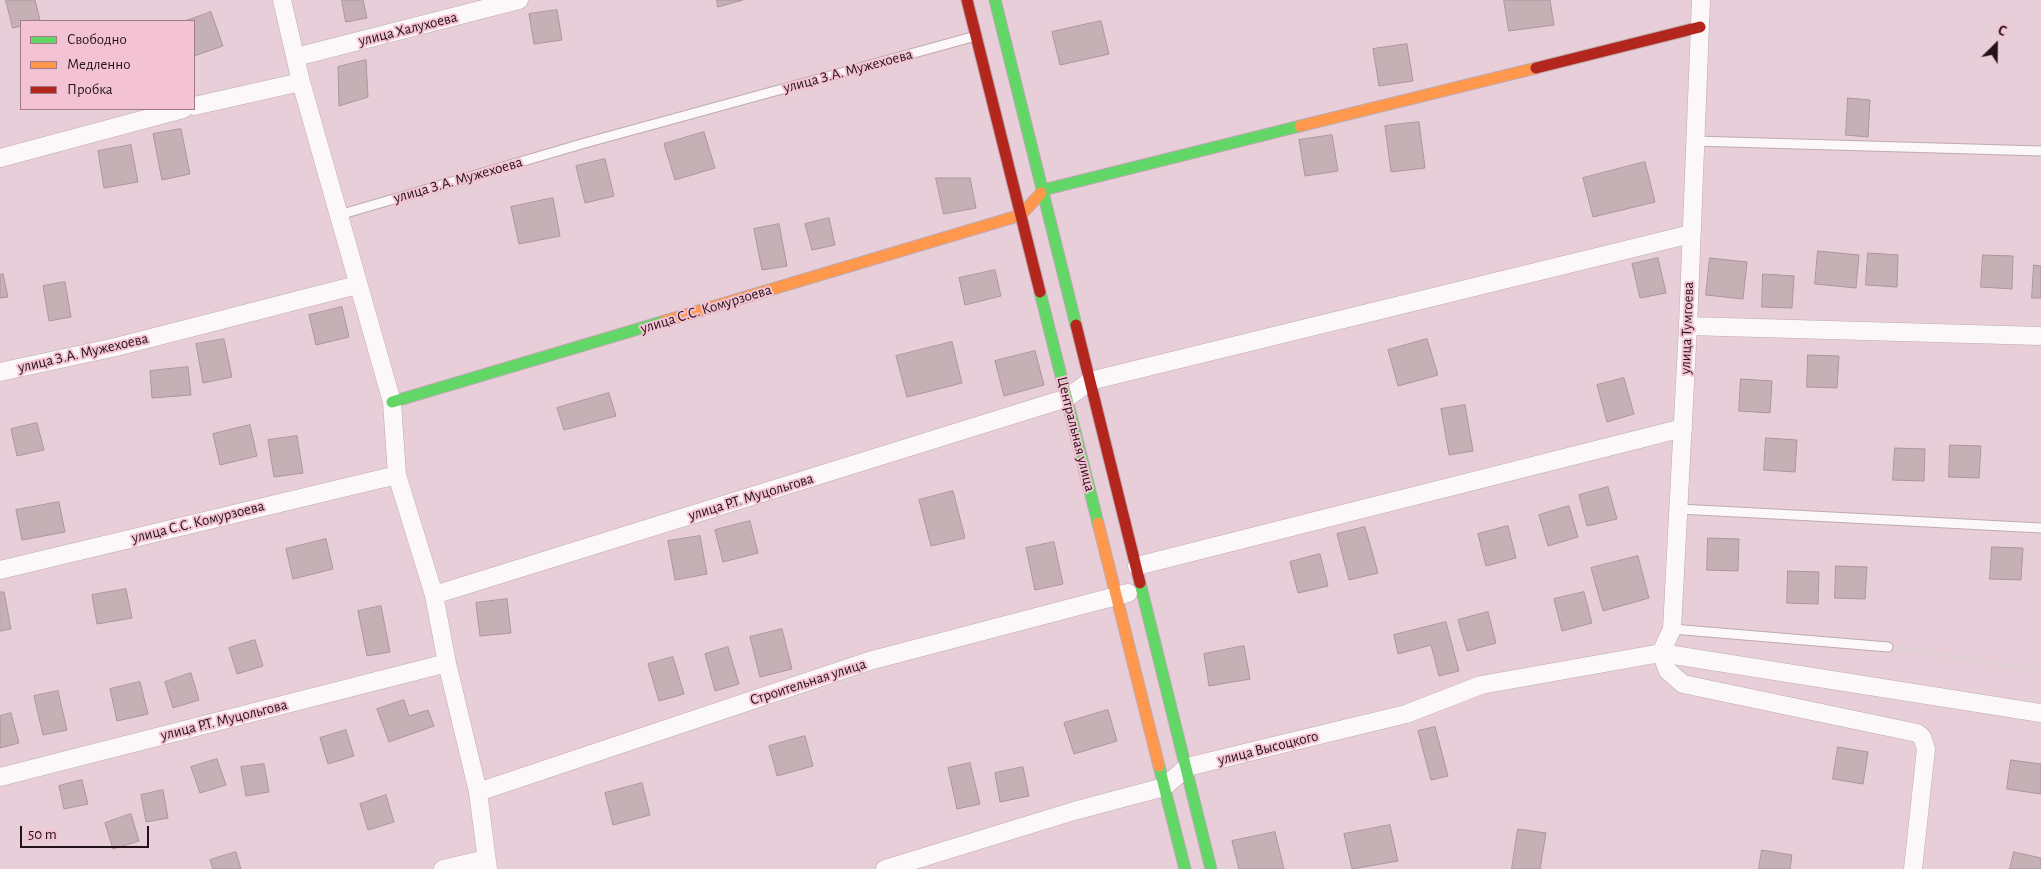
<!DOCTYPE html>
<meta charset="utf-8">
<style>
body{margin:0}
#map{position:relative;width:2041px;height:869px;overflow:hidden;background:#e8ced8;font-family:"Alegreya Sans",sans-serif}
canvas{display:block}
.legend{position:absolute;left:20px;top:20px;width:175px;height:90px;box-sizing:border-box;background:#f3c3d4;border:1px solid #a07c89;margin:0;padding:6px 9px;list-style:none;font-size:15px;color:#231219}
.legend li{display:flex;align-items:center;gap:10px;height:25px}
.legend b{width:25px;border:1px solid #a07c89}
.north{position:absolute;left:1971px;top:20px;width:50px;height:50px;-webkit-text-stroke:4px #f3c3d4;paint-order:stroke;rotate:23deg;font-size:14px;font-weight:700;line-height:20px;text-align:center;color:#231219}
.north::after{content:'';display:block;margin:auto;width:18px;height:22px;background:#231219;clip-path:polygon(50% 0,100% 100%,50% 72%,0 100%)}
.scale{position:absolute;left:20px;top:826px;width:129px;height:22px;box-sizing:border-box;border:2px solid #231219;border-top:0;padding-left:6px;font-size:15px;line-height:18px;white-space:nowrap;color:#231219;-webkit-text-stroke:4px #f3c3d4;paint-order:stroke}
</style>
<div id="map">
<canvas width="2041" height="869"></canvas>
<ul class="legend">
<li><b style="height:6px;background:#63d668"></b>Свободно</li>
<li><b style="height:6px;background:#ff974d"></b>Медленно</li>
<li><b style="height:6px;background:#b3261e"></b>Пробка</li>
</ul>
<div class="north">С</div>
<div class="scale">50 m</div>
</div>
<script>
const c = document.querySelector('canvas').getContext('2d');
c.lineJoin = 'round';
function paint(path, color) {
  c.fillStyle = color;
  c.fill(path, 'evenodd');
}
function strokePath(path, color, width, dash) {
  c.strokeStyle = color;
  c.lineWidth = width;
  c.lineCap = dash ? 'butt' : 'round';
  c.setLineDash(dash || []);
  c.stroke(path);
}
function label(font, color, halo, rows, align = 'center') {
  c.font = font + ' "Alegreya Sans",sans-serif';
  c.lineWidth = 4;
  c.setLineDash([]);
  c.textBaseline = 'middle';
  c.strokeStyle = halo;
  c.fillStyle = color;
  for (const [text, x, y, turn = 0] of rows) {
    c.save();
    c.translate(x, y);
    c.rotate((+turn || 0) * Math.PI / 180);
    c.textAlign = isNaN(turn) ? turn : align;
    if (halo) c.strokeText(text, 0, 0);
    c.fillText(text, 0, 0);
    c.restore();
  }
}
const building = new Path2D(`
 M6,0H35L40,20L21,21V26L13,28Z
 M342,0H363L367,18L346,22Z
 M717,0H743L718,7Z
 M1504,0H1550L1554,25L1509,31Z
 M557,10L562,40L534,44L529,14Z
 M211,12L223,46L194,56V21H185Z
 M1101,21L1109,54L1060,65L1052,32Z
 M1407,44L1413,81L1379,86L1373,49Z
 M366,60L368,97L339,106L338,67Z
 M1848,98L1870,100L1868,137L1846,135Z
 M1419,122L1425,168L1391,172L1385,126Z
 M181,129L190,174L162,180L153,134Z
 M704,132L715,168L675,180L664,144Z
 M1332,135L1338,171L1305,176L1299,140Z
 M131,145L138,182L104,188L98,151Z
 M605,159L614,196L585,203L576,166Z
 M1645,162L1655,202L1593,217L1583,178Z
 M936,178H970L976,208L944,214Z
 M553,198L560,236L519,244L511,207Z
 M829,218L835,245L812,250L805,224Z
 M779,224L787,266L762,270L754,229Z
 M1818,251L1859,255L1856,288L1815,284Z
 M1868,253L1898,255L1897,287L1866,285Z
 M1983,255L2013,256L2012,289L1981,287Z
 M1658,258L1666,293L1640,298L1632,264Z
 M1710,258L1747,262L1743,299L1706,295Z
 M2034,265L2041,266V298H2032Z
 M995,270L1001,296L965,305L959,278Z
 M3,274L8,297L0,298V275Z
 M1763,274L1794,276L1792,308L1762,307Z
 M65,282L71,317L49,321L43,286Z
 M342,307L349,337L316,345L309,315Z
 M224,339L232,377L203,383L196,344Z
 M1427,339L1438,375L1398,386L1388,350Z
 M952,342L962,383L907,397L896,356Z
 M1035,351L1044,385L1004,396L995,361Z
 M1808,355L1839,356L1837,388L1807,387Z
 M188,367L191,395L152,398L150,371Z
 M1624,378L1634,414L1607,422L1597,385Z
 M1741,379L1772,381L1770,413L1739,411Z
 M609,393L616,416L564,430L557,408Z
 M1465,405L1473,451L1449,455L1441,409Z
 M37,423L44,450L17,456L11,429Z
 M250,425L257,456L220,465L213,434Z
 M297,436L303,473L274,477L268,440Z
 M1766,438L1797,440L1795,472L1764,470Z
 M1950,445L1981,446L1979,478L1949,477Z
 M1895,448L1925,449L1924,481L1893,480Z
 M1608,487L1617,519L1587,526L1579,495Z
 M953,491L965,538L931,546L919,500Z
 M59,502L65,532L22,540L16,510Z
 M1569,506L1578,537L1548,546L1539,515Z
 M750,521L758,553L723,562L715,530Z
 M1508,526L1516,558L1486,566L1478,534Z
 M1365,527L1378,573L1349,580L1337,534Z
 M700,536L707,574L675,580L668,541Z
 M1708,538L1739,539L1738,571L1707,570Z
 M326,539L333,569L293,579L286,549Z
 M1054,542L1063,584L1035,590L1026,548Z
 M1992,547L2023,548L2021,580L1990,579Z
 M1320,554L1328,586L1298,593L1290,562Z
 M1638,556L1649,598L1603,611L1591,568Z
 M1836,566L1867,567L1865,599L1835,598Z
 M1788,571L1819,572L1818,604L1787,603Z
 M126,589L132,618L97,624L92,595Z
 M0,592H4L11,629L0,631Z
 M1584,592L1592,623L1562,631L1554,599Z
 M507,599L511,633L480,636L476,603Z
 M381,606L390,652L367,656L358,611Z
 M1488,612L1496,643L1467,651L1458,620Z
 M1446,622L1459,671L1439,676L1431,645L1398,654L1394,635Z
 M782,629L792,669L760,677L750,637Z
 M255,640L263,666L237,674L229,648Z
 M1244,646L1250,679L1209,686L1204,654Z
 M728,647L739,684L715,691L705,654Z
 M673,657L684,694L659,701L648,664Z
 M191,673L199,700L173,708L165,682Z
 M140,682L148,714L117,721L110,689Z
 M58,691L67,730L43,735L34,696Z
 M404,700L409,716L428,710L434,726L389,742L377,709Z
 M1108,710L1117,741L1074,754L1064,723Z
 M11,713L19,743L0,748V716Z
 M1435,727L1448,776L1431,780L1418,731Z
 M346,730L354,756L328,764L320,738Z
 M805,736L813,766L777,776L769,746Z
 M1838,747L1868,752L1863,784L1833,779Z
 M217,759L226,785L200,793L191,767Z
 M2011,760L2041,764V794L2007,789Z
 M970,763L980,804L957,809L948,768Z
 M264,764L269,792L246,796L241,767Z
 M1023,767L1029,796L1000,802L995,773Z
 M82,780L88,804L64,809L59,786Z
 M642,783L650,815L613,825L605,793Z
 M163,790L168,818L146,822L141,795Z
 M386,795L394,822L368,830L360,804Z
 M131,814L139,841L113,849L105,823Z
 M1390,825L1398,861L1352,869L1344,834Z
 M1518,829L1546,833L1540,869H1512Z
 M1275,832L1284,869H1239L1232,841Z
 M1762,850L1792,855L1790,869H1759Z
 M236,852L241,869H213L210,860Z
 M2014,852L2041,858V869H2010Z`);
paint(building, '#c5b0b5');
strokePath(building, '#aa969c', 1);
const lane = new Path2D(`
 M1694,141L2041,151
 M339,215L585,143L976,36
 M1679,509L2041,528
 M1672,629L1888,647`);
const street = new Path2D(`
 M282,0L301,82L392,402L397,475L434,595L447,663L478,792L488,869
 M296,57L519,0
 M194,106L301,82
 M0,158L183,109
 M1688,326L2041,336
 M0,372L116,347L357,285
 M1137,566L1683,428
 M0,570L397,475
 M434,595L1067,398L1090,381L1691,234
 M1661,653L1672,629L1688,326L1701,0
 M1661,653L1668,671L1683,684L1917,733L1922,737L1926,749L1913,869
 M0,777L447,663
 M478,792L869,661L1128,593
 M443,869L486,859
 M885,869L1074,811L1164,787L1187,767L1406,714L1481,685L1661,653L2041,713`);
const fast = new Path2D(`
 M995,0L1076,325
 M1041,193L1043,190L1300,126
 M1040,292L1098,523
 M392,402L665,321
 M1140,583L1211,869
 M1159,766L1185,869`);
const slow = new Path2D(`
 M1300,126L1536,68
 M665,321L1021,215L1041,193
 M1098,523L1159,766`);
const jam = new Path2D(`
 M967,0L1040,292
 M1536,68L1700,27
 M1076,325L1140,583`);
strokePath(lane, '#beaab2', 11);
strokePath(street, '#beaab2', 19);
strokePath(fast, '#beaab2', 13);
strokePath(slow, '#beaab2', 13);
strokePath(jam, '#beaab2', 13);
strokePath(new Path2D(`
 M1899,648L2041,672`), '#dcd4d7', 3, [4, 4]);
strokePath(lane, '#fcf8f9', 9);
strokePath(street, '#fcf8f9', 18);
strokePath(fast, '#63d668', 11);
strokePath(slow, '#ff974d', 11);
strokePath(jam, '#b3261e', 11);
label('15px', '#231219', '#f3c3d4', [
 ["улица Халухоева",408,29,-14],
 ["улица З.А. Мужехоева",848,71,-15],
 ["улица З.А. Мужехоева",458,180,-16],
 ["улица С.С. Комурзоева",706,309,-17],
 ["улица Тумгоева",1687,328,-88],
 ["улица З.А. Мужехоева",83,353,-13],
 ["Центральная улица",1076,434,76],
 ["улица Р.Т. Муцольгова",751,497,-17],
 ["улица С.С. Комурзоева",198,522,-14],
 ["Строительная улица",808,682,-18],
 ["улица Р.Т. Муцольгова",224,720,-14],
 ["улица Высоцкого",1268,748,-14]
]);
</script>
